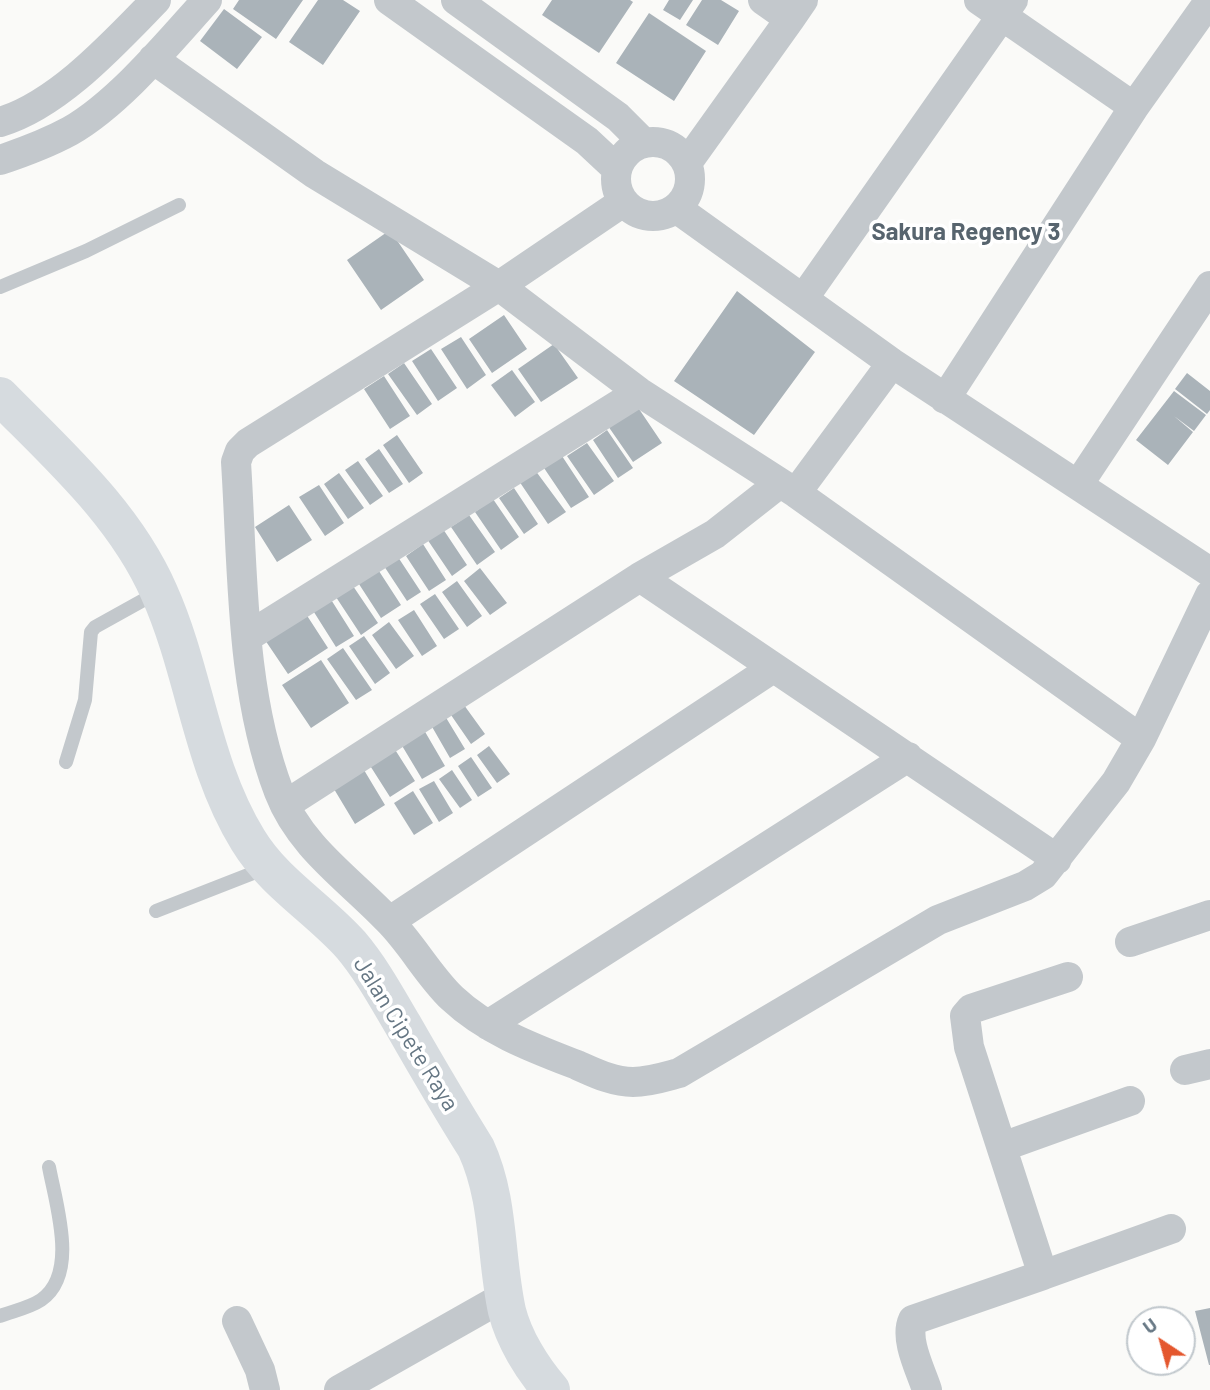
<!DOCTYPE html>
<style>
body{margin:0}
#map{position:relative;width:1210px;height:1390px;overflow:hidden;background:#fafaf8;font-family:Barlow,sans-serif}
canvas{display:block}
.north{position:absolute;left:1126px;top:1306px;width:70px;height:70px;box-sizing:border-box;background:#fff;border:2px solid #c1c8cd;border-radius:50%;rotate:324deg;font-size:19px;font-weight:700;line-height:28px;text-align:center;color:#657683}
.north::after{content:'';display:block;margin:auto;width:24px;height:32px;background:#e4572e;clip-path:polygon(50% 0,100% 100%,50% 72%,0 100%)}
</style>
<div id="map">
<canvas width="1210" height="1390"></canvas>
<div class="north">U</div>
</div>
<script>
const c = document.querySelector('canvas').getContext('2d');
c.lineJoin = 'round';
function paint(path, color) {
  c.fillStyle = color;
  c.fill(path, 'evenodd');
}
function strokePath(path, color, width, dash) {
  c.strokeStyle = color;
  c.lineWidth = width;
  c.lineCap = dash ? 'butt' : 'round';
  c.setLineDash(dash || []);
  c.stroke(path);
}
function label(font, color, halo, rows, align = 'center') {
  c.font = font + ' Barlow,sans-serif';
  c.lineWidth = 7;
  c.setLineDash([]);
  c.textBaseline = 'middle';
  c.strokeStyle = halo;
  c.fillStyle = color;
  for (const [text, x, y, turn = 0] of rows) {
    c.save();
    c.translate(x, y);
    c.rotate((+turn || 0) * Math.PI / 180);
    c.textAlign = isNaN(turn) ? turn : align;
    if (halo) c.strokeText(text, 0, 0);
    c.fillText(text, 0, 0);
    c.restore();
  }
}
paint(new Path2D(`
 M239,0H303L276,39L233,9Z
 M318,0H343L360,11L323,65L289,42Z
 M552,0H630L633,2L599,53L542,15Z
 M669,0H693L680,20L663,10Z
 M702,0H721L739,11L718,45L686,25Z
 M224,9L262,37L237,69L200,41Z
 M649,13L706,51L674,101L616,63Z
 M390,230L424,280L381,310L347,260Z
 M737,291L815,352L754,435L674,381Z
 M504,315L527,349L492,373L469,339Z
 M461,337L486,375L467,389L441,349Z
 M554,344L578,378L541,402L518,369Z
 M431,349L457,388L438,401L412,361Z
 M404,363L432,404L417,415L388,374Z
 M512,370L535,402L515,417L491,385Z
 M1187,373L1210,391V410L1207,414L1175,389Z
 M384,376L410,416L390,429L364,389Z
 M1174,391L1206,415L1194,431L1174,416L1193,432L1168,465L1136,440Z
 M637,406L662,443L633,462L608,426Z
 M607,430L633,468L618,478L593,440Z
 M397,435L423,473L409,483L383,445Z
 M587,443L614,481L594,495L567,456Z
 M379,449L403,484L389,493L365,459Z
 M562,456L589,497L571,508L544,468Z
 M358,461L383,496L370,505L345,470Z
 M535,470L566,512L548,524L519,481Z
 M339,473L364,508L348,519L324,484Z
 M319,485L344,523L325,536L299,497Z
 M514,488L538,524L524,534L499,498Z
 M493,499L519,537L501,550L475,512Z
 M289,505L312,540L277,562L255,527Z
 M469,515L495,552L477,565L451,527Z
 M443,529L467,565L452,576L427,539Z
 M423,544L446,580L429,591L406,556Z
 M396,554L421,592L407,601L382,563Z
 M377,568L401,605L381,618L357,581Z
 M480,568L507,603L490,615L464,581Z
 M457,581L482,616L467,627L442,592Z
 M351,583L378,623L361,635L334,594Z
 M435,594L459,629L444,639L420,604Z
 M330,598L354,636L336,647L312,609Z
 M414,610L437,646L422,656L398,620Z
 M306,614L328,648L288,674L265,640Z
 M389,622L414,656L396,669L372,635Z
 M364,636L390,673L375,684L349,646Z
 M343,648L372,690L356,700L327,659Z
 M321,660L349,703L311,728L282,685Z
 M464,705L485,734L471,744L451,715Z
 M445,716L465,749L450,758L431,725Z
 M424,730L445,766L422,779L401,744Z
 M489,746L510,774L497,783L477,755Z
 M394,748L415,781L390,797L369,764Z
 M471,757L492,788L478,797L458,766Z
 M364,770L385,805L355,824L334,789Z
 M452,770L472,800L460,808L439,779Z
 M434,781L453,813L439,822L419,789Z
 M413,791L433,823L414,835L394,803Z
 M1210,1308V1365H1209L1195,1311Z`), '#aab3b9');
strokePath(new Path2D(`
 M0,287L86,251L179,205
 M66,762L85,700L91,632L95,627L158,592
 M156,911L266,868
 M0,1316C13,1311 29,1308 41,1300C79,1274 56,1205 49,1167`), '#c3c8cc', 14);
strokePath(new Path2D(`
 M389,0L587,141L617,169
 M456,0L618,117L643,142
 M763,0L790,19L803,0
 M979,0L1134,107
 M153,59L315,174L499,286L639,392L796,493L1141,739
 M0,122C58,105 114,43 156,0
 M616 179a37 37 0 1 1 74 0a37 37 0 1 1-74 0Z
 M0,160C24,152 48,143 70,131C119,103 169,42 207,0
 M687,163L790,19
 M623,202L499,286L248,443L240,451L236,462C243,570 240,690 279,792C300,847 349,879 388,920C412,944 428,975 452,998C487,1031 533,1048 577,1065C595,1073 613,1082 633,1082C649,1082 664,1077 679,1073L938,920L1025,886L1043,875L1116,782L1141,739L1210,595
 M676,208L892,363L1210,572
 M803,299L1013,0
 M945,399L1134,107L1210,0
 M1078,485L1210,286
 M796,493L892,363
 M640,577L1057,859
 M247,637L639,392
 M285,805L640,577L715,534L780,483
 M390,921L773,668
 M1130,942L1210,915
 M488,1025L908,757
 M1185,1070L1210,1064
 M1002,1147L1130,1101
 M1043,1275L1171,1229
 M237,1321L260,1370L265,1390
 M339,1390L505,1296
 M927,1390C921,1371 904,1339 913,1320L1043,1275L969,1047L965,1016L971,1009L1068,977`), '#c3c8cc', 30);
strokePath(new Path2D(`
 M0,396C58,455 125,514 159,592C195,672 201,764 248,840C274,883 318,908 351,945C372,970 387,998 403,1025C427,1067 451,1108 476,1148C500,1200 495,1256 507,1311C514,1339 532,1368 551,1390`), '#d6dbdf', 38);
label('23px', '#657683', '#fff', [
 ["Jalan Cipete Raya",406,1034,58]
]);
label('bold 24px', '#57646e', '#fff', [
 ["Sakura Regency 3",966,232]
]);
</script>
